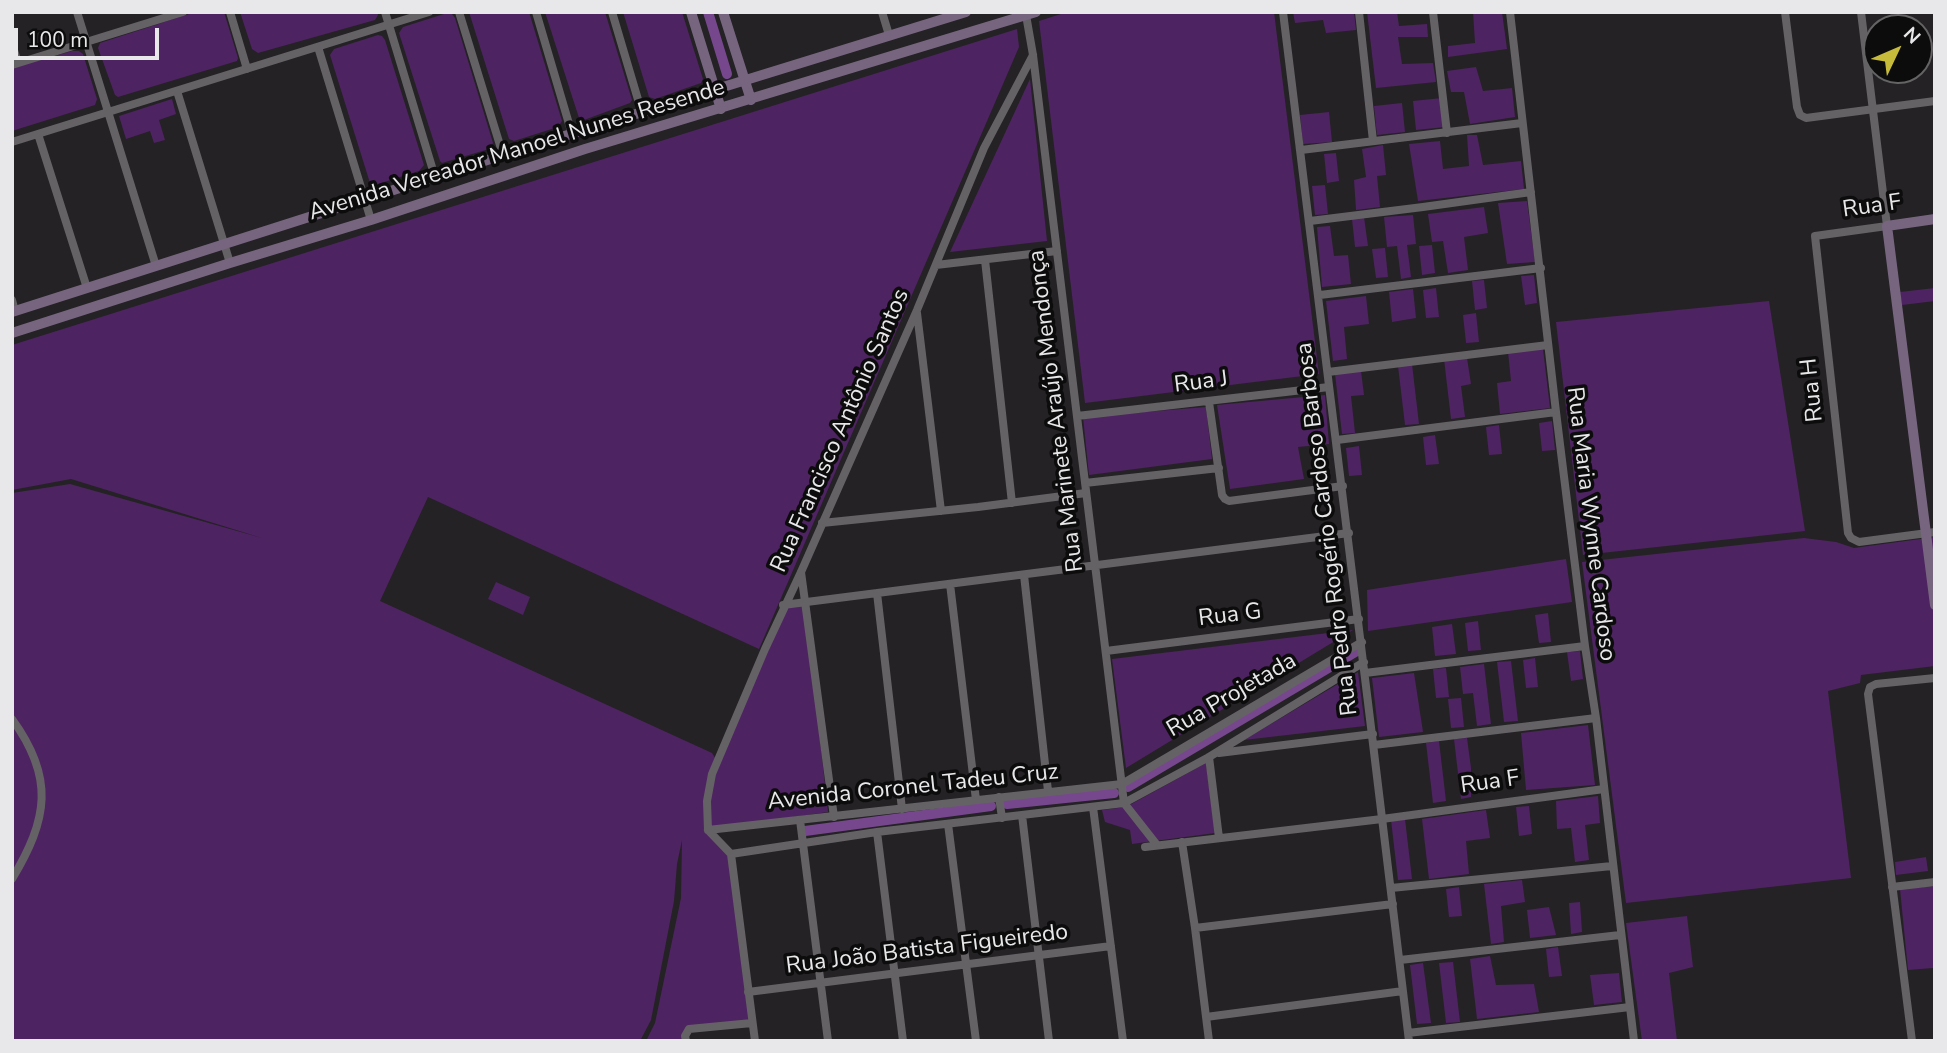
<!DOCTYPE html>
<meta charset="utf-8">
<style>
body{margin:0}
#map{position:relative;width:1947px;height:1053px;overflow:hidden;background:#242225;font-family:"Nunito Sans",sans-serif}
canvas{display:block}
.frame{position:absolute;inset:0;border:14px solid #e8e7e9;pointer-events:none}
.north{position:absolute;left:1863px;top:14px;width:70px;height:70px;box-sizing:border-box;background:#0d0c0d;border:2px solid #656465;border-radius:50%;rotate:46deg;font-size:19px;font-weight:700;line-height:28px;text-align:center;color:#e8e7e9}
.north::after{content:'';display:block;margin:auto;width:24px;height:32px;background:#c7bb3c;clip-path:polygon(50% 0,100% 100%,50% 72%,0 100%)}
.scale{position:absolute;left:14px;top:28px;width:145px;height:32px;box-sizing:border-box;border:4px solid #e8e7e9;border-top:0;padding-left:9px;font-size:21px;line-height:24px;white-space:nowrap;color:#e8e7e9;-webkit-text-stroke:5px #0d0c0d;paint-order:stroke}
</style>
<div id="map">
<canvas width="1947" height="1053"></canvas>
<div class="frame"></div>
<div class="north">N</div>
<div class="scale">100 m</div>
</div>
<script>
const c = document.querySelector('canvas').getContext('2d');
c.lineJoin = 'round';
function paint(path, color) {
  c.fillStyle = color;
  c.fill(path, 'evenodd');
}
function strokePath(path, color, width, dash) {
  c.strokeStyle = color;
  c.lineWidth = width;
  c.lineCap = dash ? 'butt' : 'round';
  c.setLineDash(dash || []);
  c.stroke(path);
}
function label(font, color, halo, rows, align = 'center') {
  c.font = font + ' "Nunito Sans",sans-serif';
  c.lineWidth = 7;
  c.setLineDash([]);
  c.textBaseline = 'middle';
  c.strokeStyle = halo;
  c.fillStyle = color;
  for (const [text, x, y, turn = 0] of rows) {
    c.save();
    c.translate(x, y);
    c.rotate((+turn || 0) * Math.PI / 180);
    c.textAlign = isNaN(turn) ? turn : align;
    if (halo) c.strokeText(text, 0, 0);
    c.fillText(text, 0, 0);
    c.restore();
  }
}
paint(new Path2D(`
 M195,12H224L238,58L237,61L118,97L115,95L98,48L100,43Z
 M240,12H377L378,15L375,20L258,53L252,49Z
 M469,12H529L562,121L558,127L514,141L509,139Z
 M545,12H605L632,100L630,103L584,120L579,118Z
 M623,12H682L703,79L701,83L655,99L649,97Z
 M1067,12H1274L1319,374L1085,403L1039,21Z
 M1293,12H1354L1356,30L1326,33L1323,20L1295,23Z
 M1367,12H1397L1399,26L1427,24L1428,37H1398L1402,64L1433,63L1436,82L1376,88Z
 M1473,12H1502L1507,49L1448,57V46L1475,43Z
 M447,13L452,14L455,18L493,143L489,149L442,163L440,161L399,33L403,27Z
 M1017,29L1019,47L759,649L428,497L380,601L712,753L717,761L783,605L805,603L828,812L709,829L731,854L752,1023L694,1027L686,1041H646L655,1023L681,898L682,840L677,864L674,901L651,1020L640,1041H12V493L70,484L262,538L71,479L12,490V345Z
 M378,35L382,36L385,40L424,165L419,171L375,185L370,183L330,55L334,49Z
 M72,51H79L83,54L97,99L95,105L12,131V68Z
 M1476,67L1483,91L1512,88L1515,117L1470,124L1464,92H1451L1447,71Z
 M1030,79L1047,241L950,252Z
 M1442,98L1445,127L1416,130L1413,101Z
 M172,99L176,114L159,120L165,140L154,143L150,131L126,139L119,116Z
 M1402,103L1405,132L1377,135L1374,106Z
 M1329,112L1332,142L1303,144L1300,115Z
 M1467,135H1477L1483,165L1521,161L1524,189L1418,201L1409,144L1440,141L1443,169L1469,166Z
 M1383,145L1386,175L1377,176L1380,207L1356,210L1354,180L1366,177L1362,149Z
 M1336,153L1339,181L1327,183L1324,154Z
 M1325,185L1328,214L1315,215L1312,186Z
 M1527,201L1535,262L1507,264L1498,203Z
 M1484,207L1488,233L1464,237L1468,270L1448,273L1443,241L1432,242L1428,214Z
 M1413,215L1416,244L1407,245L1411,277L1401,279L1397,246L1387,247L1384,217Z
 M1364,217L1368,246L1355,247L1352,219Z
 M1330,226L1334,256L1348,255L1351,284L1322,287L1317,227Z
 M1432,245L1435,273L1422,275L1419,246Z
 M1385,248L1388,277L1376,278L1372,249Z
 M1534,275L1537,303L1525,305L1521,276Z
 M1484,280L1487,308L1475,310L1472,281Z
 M1436,288L1439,317L1426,318L1423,290Z
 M1935,288V301L1902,305L1900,292Z
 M1413,289L1416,318L1392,322L1389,292Z
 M1366,296L1369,324L1344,327L1347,359L1333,361L1326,301Z
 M1769,301L1805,531L1583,555L1556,322Z
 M1476,313L1479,342L1466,343L1463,315Z
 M1543,349L1550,408L1500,414L1497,383L1511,381L1508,352Z
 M1467,358L1471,384L1461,386L1465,417L1451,419L1444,359Z
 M1412,364L1419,424L1405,425L1398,366Z
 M1361,371L1364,395L1351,396L1355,433L1342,434L1335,374Z
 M1325,395L1329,444L1298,447L1304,479L1230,489L1217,405Z
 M1206,407L1212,459L1089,475L1083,417Z
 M1552,421L1555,450L1542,451L1539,423Z
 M1499,425L1502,454L1489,455L1486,427Z
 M1435,435L1439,464L1426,465L1423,437Z
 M1359,446L1362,475L1349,476L1346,448Z
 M1935,537V666L1861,675L1860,683L1828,691L1851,878L1626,903L1582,562L1804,538L1836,542L1854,548Z
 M1566,559L1572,602L1368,631L1367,590Z
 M496,582L530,597L523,615L488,599Z
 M1548,613L1551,642L1539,643L1535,615Z
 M1478,621L1481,650L1468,651L1465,623Z
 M1452,624L1456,654L1435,656L1432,627Z
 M1353,630L1126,768L1112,659Z
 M1580,651L1583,679L1571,681L1567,652Z
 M1535,658L1538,687L1526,688L1523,660Z
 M1511,661L1518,721L1504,722L1497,662Z
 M1484,664L1491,724L1477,726L1473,693L1463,694L1460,667Z
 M1446,668L1449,697L1436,698L1433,669Z
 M1358,672L1365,726L1244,740Z
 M1414,673L1423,732L1379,737L1372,678Z
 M1461,698L1464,727L1451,728L1448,699Z
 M1588,725L1595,785L1526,790L1521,733Z
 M1467,738L1471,768V797L1461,799L1454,739Z
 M1439,741L1446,801L1433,803L1426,743Z
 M1206,763L1215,833L1132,844L1130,830L1105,822L1102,810L1126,807Z
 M1598,796L1600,823L1585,825L1589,860L1575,862L1571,828L1557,829L1556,801Z
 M1529,806L1532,834L1519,836L1516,807Z
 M1486,810L1490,838L1466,841L1469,874L1429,879L1422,819Z
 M1405,819L1412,879L1398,880L1391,820Z
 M1926,857L1928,871L1896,875L1895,862Z
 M1522,880L1525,902L1501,906L1504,942L1491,944L1484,884Z
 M1935,886V966L1933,968L1908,970L1900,889Z
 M1459,887L1462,916L1449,917L1446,889Z
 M1580,902L1582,932L1571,934L1569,903Z
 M1549,907L1556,935L1530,938L1527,910Z
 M1687,916L1693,967L1669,973L1677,1041H1642L1626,923Z
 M1558,947L1562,976L1549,977L1546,949Z
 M1490,956L1496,985L1534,984L1539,1012L1477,1019L1470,959Z
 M1453,962L1460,1022L1446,1023L1439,963Z
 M1423,963L1431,1023L1417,1024L1410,965Z
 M1619,973L1622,1002L1594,1005L1590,975Z`), '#4e2361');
strokePath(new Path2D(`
 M708,12L727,74
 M1128,787L1357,651
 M1007,804L1114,793
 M805,831L991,806`), '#77478e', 10);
strokePath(new Path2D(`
 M77,12L156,266
 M230,12L247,69
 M385,12L435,177
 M459,12L503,155
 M536,12L572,134
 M612,12L642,113
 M882,12L889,35
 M1283,12C1327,355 1367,698 1409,1041
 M1359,12L1373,141
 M1433,12L1447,133
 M1510,12L1556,412L1585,646L1596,718L1634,1041
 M1785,12L1797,107L1800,115L1806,118L1935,101
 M1861,12L1887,226L1815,236L1848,533L1851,538L1859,542L1935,532
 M1026,15L1033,55L1124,803
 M12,44L18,63
 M318,47L371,220
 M12,65L183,12
 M177,91L230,263
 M38,134L87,288
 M12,142L429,12
 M1301,150L1522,123
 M1310,221L1423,207L1531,192
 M985,260L1012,503
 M936,265L1057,251
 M1320,295L1541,268
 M12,300L15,311
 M917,313L941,511
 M1328,372L1548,345
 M1209,402L1222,495L1225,499L1229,501L1343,486
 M1077,416L1329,387
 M1337,440L1556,412
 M1085,483L1219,468
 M822,523L978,507L1086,493
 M801,572L834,817
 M1024,575L1048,791
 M950,584L976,800
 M877,593L902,809
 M783,605L1349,533
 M1106,651L1359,619
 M1365,673L1585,646
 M12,719C55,778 48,819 12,879
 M1374,745L1596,718
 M1219,753L1373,734
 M1209,757L1219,838
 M999,797L1002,818
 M1124,803L1157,845
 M1093,807L1123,1041
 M1022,815L1049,1041
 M800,820L828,1041
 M948,824L976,1041
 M708,830L707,801L712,774L765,649L801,572L917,310L984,148L1033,55
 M708,830L1122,784L1362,642
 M708,830L731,854
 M877,832L903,1041
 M1182,842L1195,928L1209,1041
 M1145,847L1382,819L1604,789
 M731,854L877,832L1124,803L1209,757L1364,662
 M731,854L755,1041
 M1892,887L1935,882
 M1391,888L1612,866
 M1195,928L1393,904
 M1400,960L1620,935
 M748,992L1111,946
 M1206,1017L1403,991
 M1408,1033L1630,1007
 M686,1041L685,1036L689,1029L752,1023
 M1912,1041L1868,694L1870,687L1876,684L1935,678`), '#656266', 8);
strokePath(new Path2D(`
 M691,12L721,109
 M723,12L751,100
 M1935,219L1887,226L1935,605
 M12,312L503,155L966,12
 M12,333L230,263L371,220L585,149L1036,12`), '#776580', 10);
label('23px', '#e8e7e9', '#0d0c0d', [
 ["Avenida Vereador Manoel Nunes Resende",517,151,-17],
 ["Rua F",1872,207,-8],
 ["Rua J",1201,383,-7],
 ["Rua H",1813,390,-96],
 ["Rua Marinete Araújo Mendonça",1057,411,-97],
 ["Rua Francisco Antônio Santos",841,431,-66],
 ["Rua Maria Wynne Cardoso",1590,524,83],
 ["Rua Pedro Rogério Cardoso Barbosa",1328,529,-97],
 ["Rua G",1230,616,-7],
 ["Rua Projetada",1232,696,-30],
 ["Rua F",1490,783,-8],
 ["Avenida Coronel Tadeu Cruz",913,788,-6],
 ["Rua João Batista Figueiredo",927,950,-7]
]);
</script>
